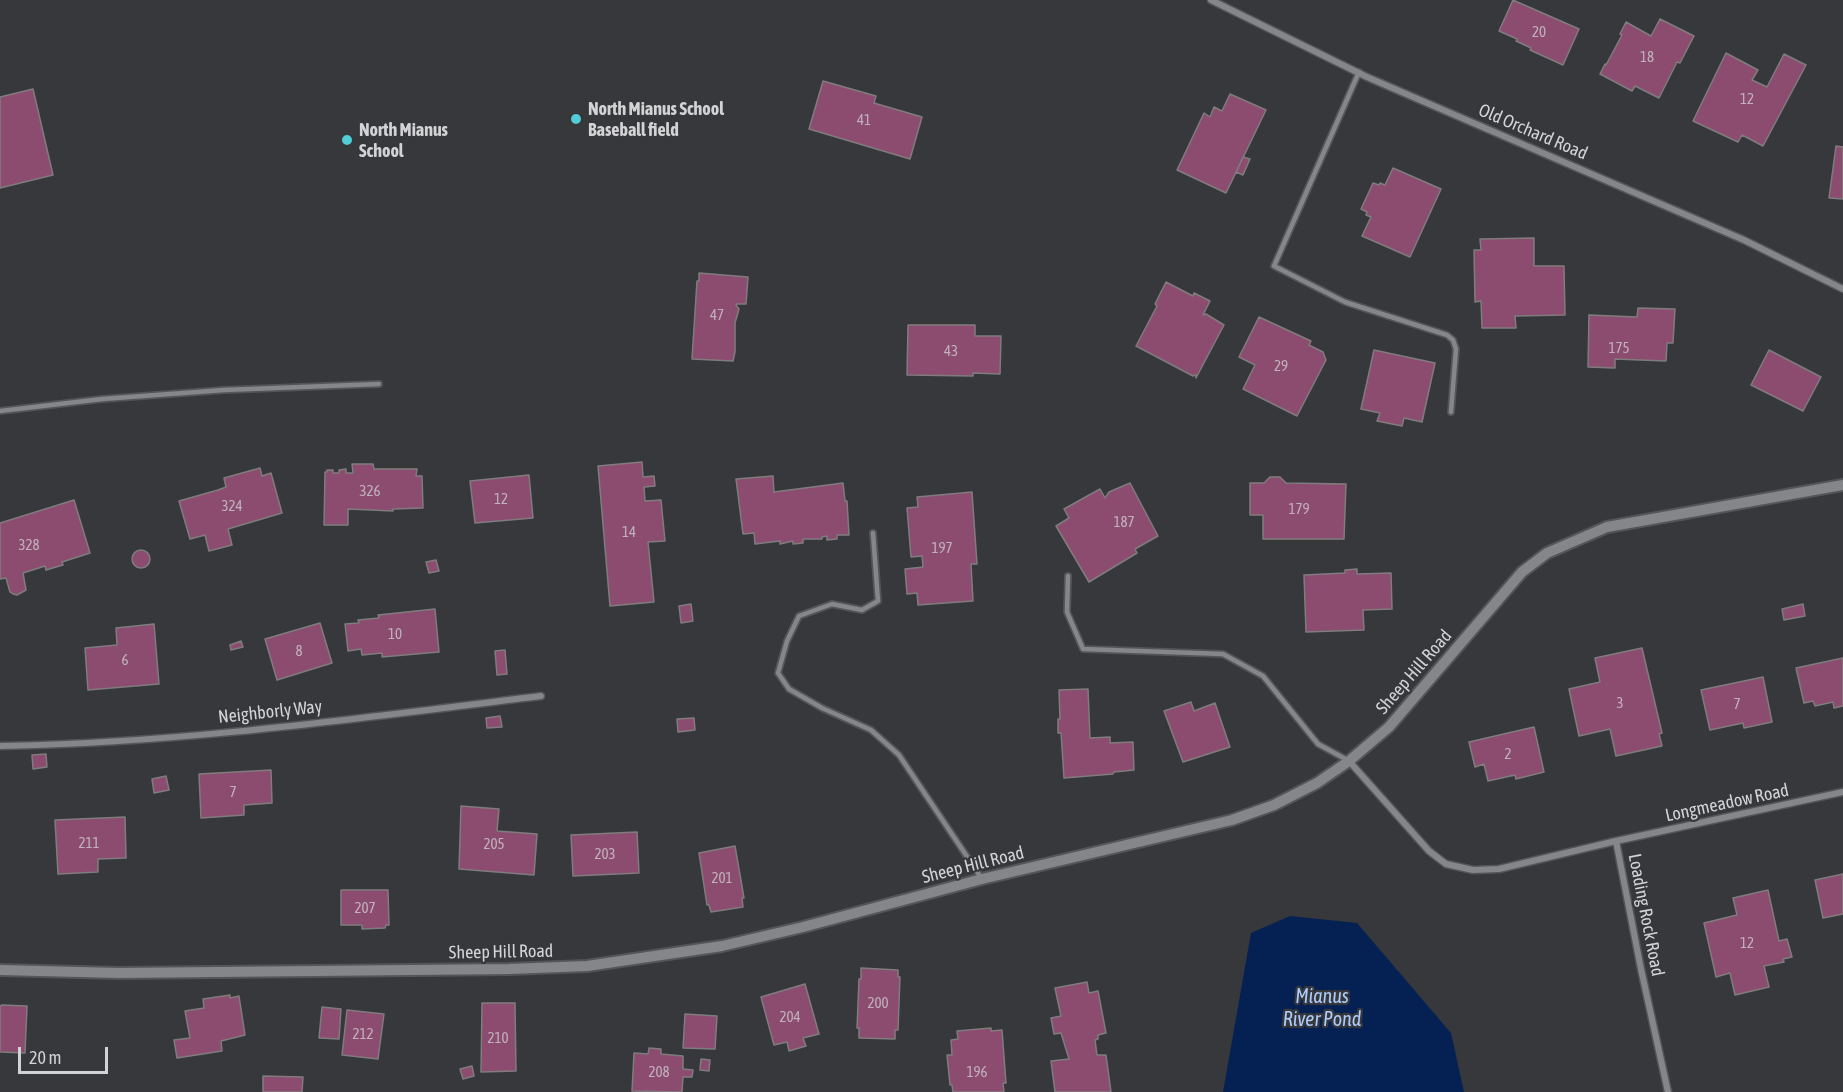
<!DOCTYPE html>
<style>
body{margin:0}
#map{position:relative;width:1843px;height:1092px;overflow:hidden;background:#36383b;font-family:"Asap Condensed",sans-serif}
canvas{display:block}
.scale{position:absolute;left:18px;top:1047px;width:90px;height:27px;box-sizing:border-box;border:3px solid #d3d3d5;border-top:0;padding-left:8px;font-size:18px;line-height:21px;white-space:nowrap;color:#d3d3d5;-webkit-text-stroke:4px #36383b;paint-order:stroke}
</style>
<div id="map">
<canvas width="1843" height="1092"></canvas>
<div class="scale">20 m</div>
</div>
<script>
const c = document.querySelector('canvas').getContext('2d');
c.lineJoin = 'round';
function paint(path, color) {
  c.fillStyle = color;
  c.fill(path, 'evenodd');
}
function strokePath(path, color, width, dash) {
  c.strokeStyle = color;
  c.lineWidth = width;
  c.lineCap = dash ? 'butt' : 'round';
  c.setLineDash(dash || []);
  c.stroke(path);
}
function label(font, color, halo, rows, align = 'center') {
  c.font = font + ' "Asap Condensed",sans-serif';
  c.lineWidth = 4.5;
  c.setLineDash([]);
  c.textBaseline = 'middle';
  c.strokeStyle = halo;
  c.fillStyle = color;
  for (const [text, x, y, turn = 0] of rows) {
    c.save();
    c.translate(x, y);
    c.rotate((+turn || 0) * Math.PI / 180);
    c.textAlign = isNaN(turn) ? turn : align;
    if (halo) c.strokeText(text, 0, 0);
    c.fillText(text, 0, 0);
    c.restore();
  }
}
paint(new Path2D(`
 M1290,916L1357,923L1451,1033L1464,1092H1223L1251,933Z`), '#052153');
const building = new Path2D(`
 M1513,0L1579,29L1563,65L1530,50L1531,48L1516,41L1517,39L1499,31Z
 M1660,19L1694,36L1680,63L1677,62L1659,98L1635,86L1632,91L1600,74L1605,64L1606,65L1622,35L1620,34L1626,22L1651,36Z
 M1726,53L1758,70L1752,80L1767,87L1784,54L1806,65L1763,146L1742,135L1738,142L1693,121Z
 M823,81L876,96L874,103L922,117L910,159L809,129Z
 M33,89L53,175L0,188V97Z
 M1230,94L1266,110L1226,193L1177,170L1204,113L1210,117L1214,107L1222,111Z
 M1836,146L1843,147V199L1829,198Z
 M1243,157L1250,159L1243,175L1236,172Z
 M1393,168L1441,189L1410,257L1362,236L1371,217L1366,215L1367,212L1361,209L1373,183L1379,185L1380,183L1385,185Z
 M1534,238V266H1564L1565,315L1515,316L1516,328H1482L1481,301L1475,302L1474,250H1481L1480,239Z
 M699,273L748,277L746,304H737L736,305L739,309L735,323V352L733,361L692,359L697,281H699Z
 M1166,282L1193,296L1194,293L1210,301L1203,315L1206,314L1224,325L1196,378V375L1193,376L1136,346L1157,306L1155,304Z
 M1638,308L1675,309L1673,343H1667L1666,361L1615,359V368L1588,367L1589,315L1637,317Z
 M1259,317L1311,341L1309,345L1323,352L1326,360L1297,416L1243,389L1255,365L1239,357Z
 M908,325H975V336H1001L1000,374L973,373V376L907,375Z
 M1374,350L1435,363L1422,422L1404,418L1402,426L1377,421L1380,413L1361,409Z
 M1769,350L1821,377L1803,411L1751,385Z
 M642,462L643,477L654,476L655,486L644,487L645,501L661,500L665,541L648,542L654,602L610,606L598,466Z
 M352,464H373L374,469H417L416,476H422L423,508L393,509V511L348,509V525H324L325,472H327V470H333V473H339V470L346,469V473H353Z
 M260,468L262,476L271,473L282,513L228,529L232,545L209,551L205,535L190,539L179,501L218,490L226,487L224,478Z
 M529,475L533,518L475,523L470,481Z
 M773,476L774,492L843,483L845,501H847L849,535H837V539L827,540V536L822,537V539H803V543L793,544V541L780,544V541L755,544L754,533L743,534L736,479Z
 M1270,477H1280L1286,483L1346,484L1344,539H1263V515H1250V483H1264Z
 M1130,483L1158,536L1135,549L1137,553L1089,582L1056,526L1069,518L1064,509L1100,489L1105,498L1109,492Z
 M972,492L977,564H971L973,601L918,605L917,593L907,594L905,569L923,567L922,556L911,557L907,508L918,507L917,497Z
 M74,500L90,553L62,562L63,565L46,570L45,566L23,573L26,590L17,595L13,594L10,592L6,578L0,579V523Z
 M132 559a9 9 0 1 1 18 0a9 9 0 1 1-18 0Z
 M436,560L439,571L429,573L426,562Z
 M1357,569V574L1391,573L1392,609L1363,610L1364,630L1306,632L1304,575L1345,573V570Z
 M691,604L693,621L681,623L679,606Z
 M1803,604L1805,616L1784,620L1782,609Z
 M435,609L439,652L382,657V653L362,655L361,649L348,651L345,624L359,623L358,620L379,618L378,615Z
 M320,623L332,663L277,680L265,639Z
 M154,624L159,684L88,690L85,648L117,645L116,628Z
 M241,641L243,647L231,650L230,645Z
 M1642,648L1662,733L1659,734L1662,746L1616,756L1610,729L1579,736L1569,689L1600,682L1595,658Z
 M505,650L507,674L497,675L495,651Z
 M1843,658V706L1834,708L1833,702L1815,706L1813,701L1804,703L1796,668Z
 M1763,677L1772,722L1744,728L1743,723L1710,730L1701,690Z
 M1088,689L1090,738L1110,737V743L1133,742L1134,770L1114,772L1113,774L1064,778L1061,733H1058V719H1060L1059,690Z
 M1191,702L1194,711L1215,703L1230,747L1183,762L1164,711Z
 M500,716L502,727L487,728L486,718Z
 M694,718L695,730L678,732L677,719Z
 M1534,727L1544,772L1516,779L1515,775L1488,781L1484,764L1475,767L1469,742Z
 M46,754L47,767L33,769L32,755Z
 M271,770L272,803L244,805V815L201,818L199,774Z
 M166,776L169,790L154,793L152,779Z
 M461,806L499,809L497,831L537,834L534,875L459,869Z
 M125,817L126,858L98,859V872L58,874L55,820Z
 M637,832L639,873L573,876L571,835Z
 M735,846L744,898H742L743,907L711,912L709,905H707L699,853Z
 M1843,874V914L1823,918L1815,880Z
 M341,890H388L389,925H386L385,928L362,929V925H341Z
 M1768,890L1779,941L1787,939L1792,957L1783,959L1784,962L1764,966L1769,987L1735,995L1730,973L1716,977L1704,923L1737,915L1733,898Z
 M861,968L898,970V977H900L898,1030H895V1039L859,1038V1028H857L859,979H861Z
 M1087,982L1089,993L1098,991L1106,1033L1098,1035V1039L1095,1040L1097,1055H1106L1111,1092H1055L1051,1061L1069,1059L1061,1033L1054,1034L1051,1018L1061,1016L1055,988Z
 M805,984L819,1034L803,1038L806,1046L789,1051L787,1042L774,1045L761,997Z
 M230,995V998L239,996L245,1035L221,1041L222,1051L177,1058L174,1040L190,1038L185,1011L204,1008L203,999Z
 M482,1003H515L516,1071L481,1072Z
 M2,1005L27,1006L25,1053L0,1052V1006Z
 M322,1007L341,1009L339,1039L319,1038Z
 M347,1010L384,1014L378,1059L342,1055Z
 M685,1014L717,1016L715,1049L683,1048Z
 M991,1028V1031L1002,1030L1006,1083H1003L1004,1092H953L952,1085H950L947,1055H952L951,1040L958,1039L957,1031Z
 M649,1048L661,1049V1054L683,1056V1069L693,1070L692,1077H683L682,1092L632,1091L634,1053L648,1054Z
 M701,1059L710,1060L709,1071L700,1070Z
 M472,1066L474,1076L463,1079L460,1069Z
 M263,1076L303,1077L302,1092H263Z`);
paint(building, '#8c4c70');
strokePath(building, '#807c7e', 1.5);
const service = new Path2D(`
 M1359,72L1274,266L1345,302L1447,335L1453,340L1456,349L1451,412
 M0,411L102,399L224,390L379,384
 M873,533L878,601L862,610L832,604L799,616L787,641L778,673L789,689L822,708L871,730L899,755L982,879
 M1068,576L1067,612L1083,649L1223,654L1263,676L1318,744L1349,761`);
const minor = new Path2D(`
 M1211,0L1367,77L1744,240L1843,289
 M0,746C181,743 361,718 541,696
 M1349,761L1429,851L1446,864L1473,870L1499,869L1616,841L1641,969L1668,1092
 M1616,841L1843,792`);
const tertiary = new Path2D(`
 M0,970L119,973L509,969L587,966L722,946L803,927L982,879L1232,820L1274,805L1317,783L1349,761L1389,727L1522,572L1547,553L1607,527L1843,485`);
strokePath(service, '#545558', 8);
strokePath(minor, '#545558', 9);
strokePath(tertiary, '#545558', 14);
strokePath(service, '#85868a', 4.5);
strokePath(minor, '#85868a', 6);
strokePath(tertiary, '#85868a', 10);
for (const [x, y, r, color] of [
 [576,119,6,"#52ccd6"],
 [347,140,6,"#52ccd6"]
]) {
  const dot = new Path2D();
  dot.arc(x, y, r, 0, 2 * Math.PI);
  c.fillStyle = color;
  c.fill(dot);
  strokePath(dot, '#36383b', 2);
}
label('15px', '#c1b1bc', null, [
 ["20",1539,32],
 ["18",1647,57],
 ["12",1747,99],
 ["41",864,120],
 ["47",717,315],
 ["175",1619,348],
 ["43",951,351],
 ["29",1281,366],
 ["326",370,491],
 ["12",501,499],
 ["324",232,506],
 ["179",1299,509],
 ["187",1124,522],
 ["14",629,532],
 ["328",29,545],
 ["197",942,548],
 ["10",395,634],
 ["8",299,651],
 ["6",125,660],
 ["3",1620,703],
 ["7",1737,704],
 ["2",1508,754],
 ["7",233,792],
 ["211",89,843],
 ["205",494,844],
 ["203",605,854],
 ["201",722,878],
 ["207",365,908],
 ["12",1747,943],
 ["200",878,1003],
 ["204",790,1017],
 ["212",363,1034],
 ["210",498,1038],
 ["208",659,1072],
 ["196",977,1072]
]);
label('bold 18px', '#d3d3d5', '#36383b', [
 ["North Mianus School",588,109],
 ["Baseball field",588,130],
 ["North Mianus",359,130],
 ["School",359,151]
], 'left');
label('18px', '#d3d3d5', '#36383b', [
 ["Old Orchard Road",1533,132,23],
 ["Sheep Hill Road",1414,672,-49],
 ["Neighborly Way",270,712,-6],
 ["Longmeadow Road",1727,803,-12],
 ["Sheep Hill Road",973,865,-14],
 ["Loading Rock Road",1646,915,79],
 ["Sheep Hill Road",501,952,-1]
]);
label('italic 20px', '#adcbfc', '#36383b', [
 ["Mianus",1322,997],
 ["River Pond",1322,1020]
]);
</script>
